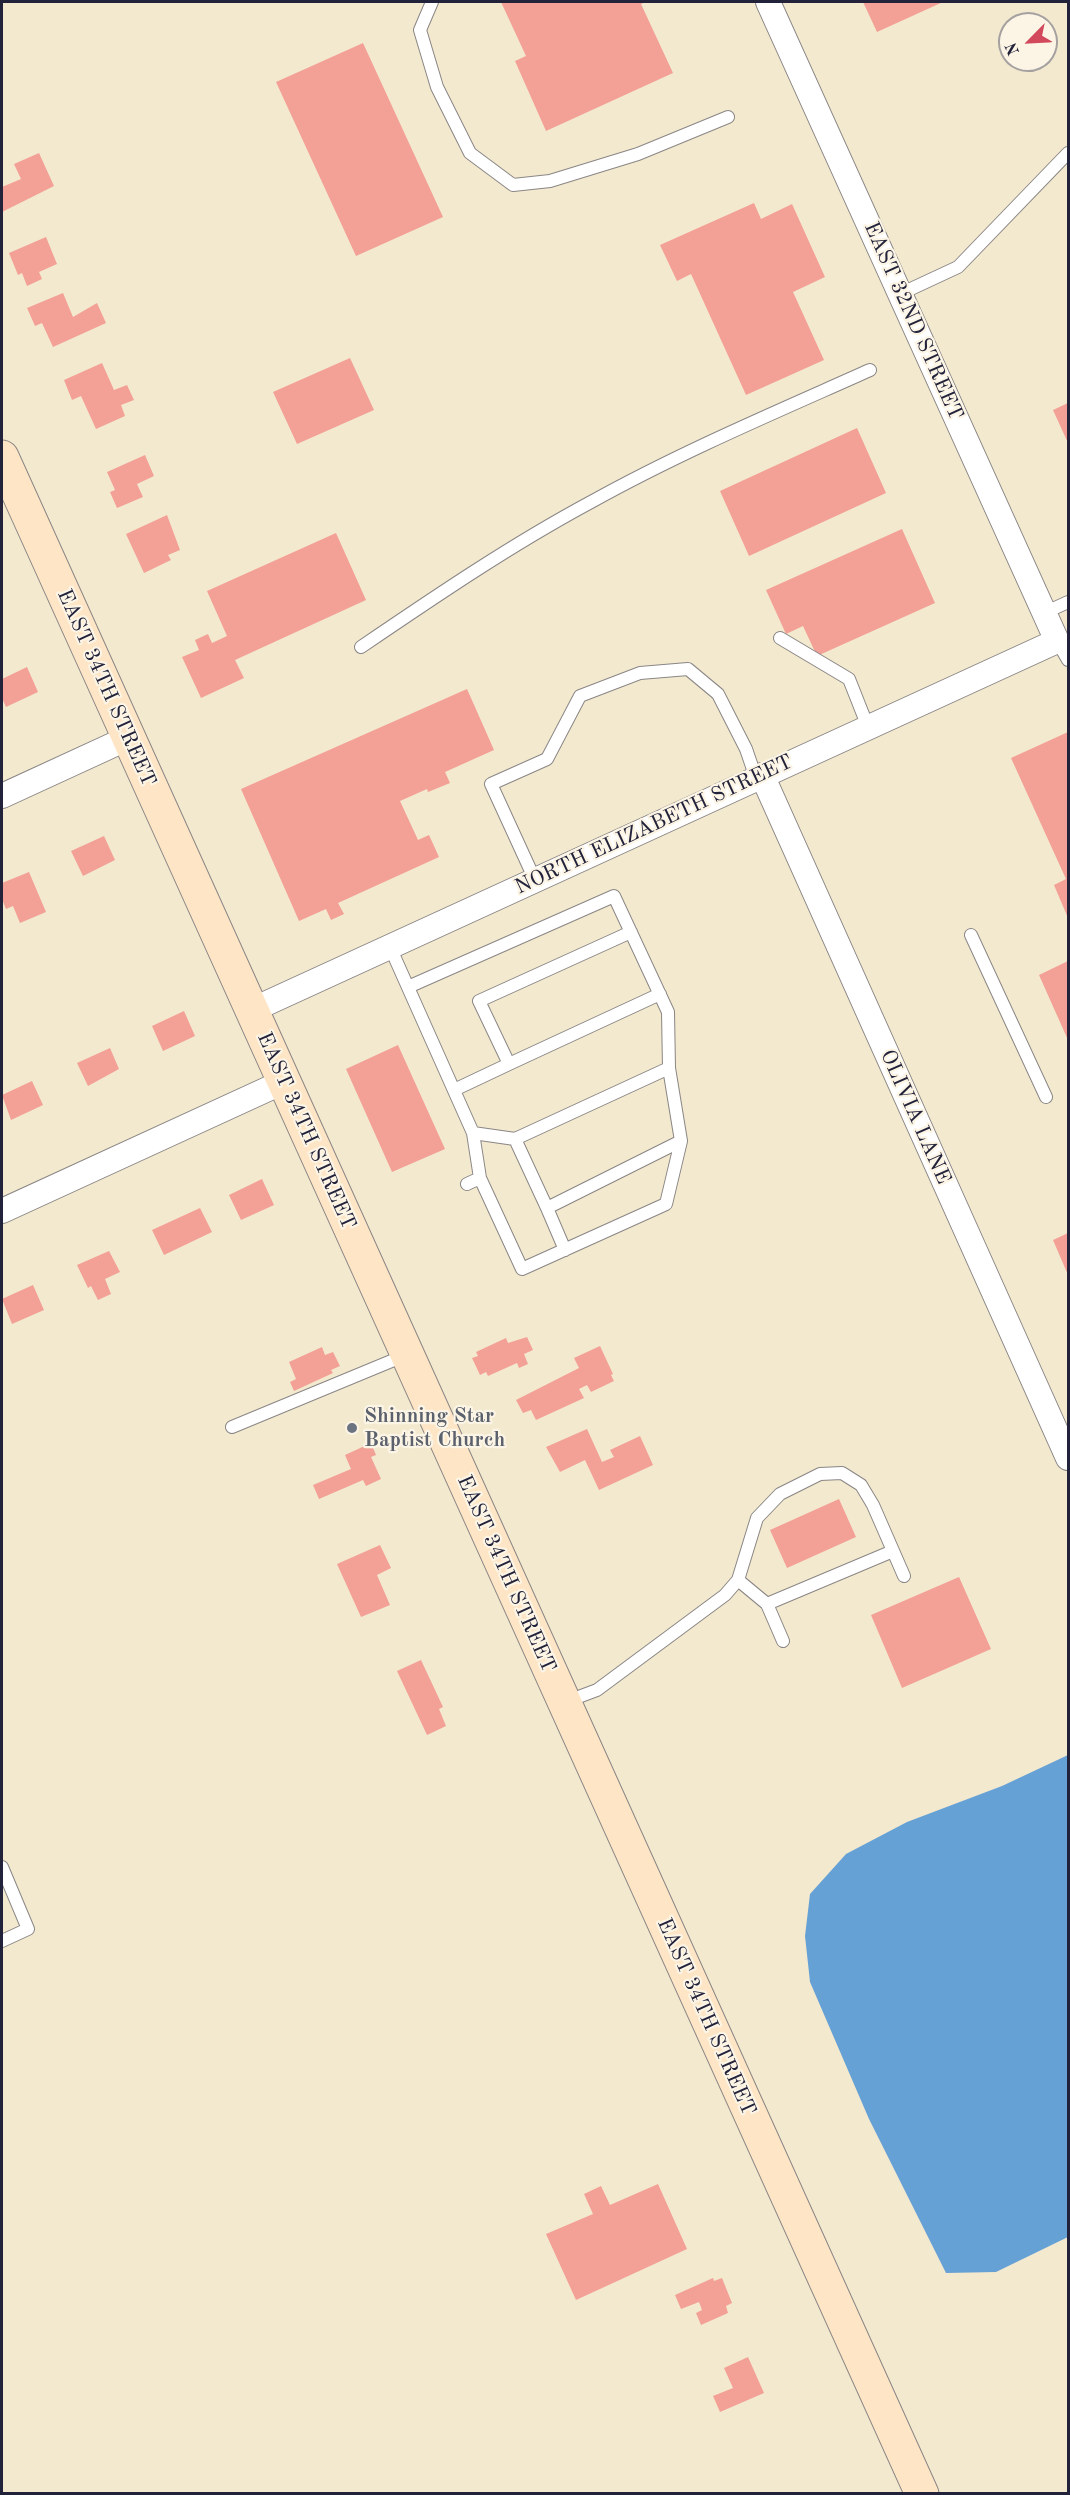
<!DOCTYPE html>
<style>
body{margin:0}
#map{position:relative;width:1070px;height:2495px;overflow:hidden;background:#f3e9cf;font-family:"Old Standard TT",serif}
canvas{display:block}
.frame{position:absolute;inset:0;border:3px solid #22223b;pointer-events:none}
.north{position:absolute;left:998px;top:12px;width:60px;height:60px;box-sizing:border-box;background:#fcf5e5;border:2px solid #a5a1a1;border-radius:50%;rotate:246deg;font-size:16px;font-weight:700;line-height:24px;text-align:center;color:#22223b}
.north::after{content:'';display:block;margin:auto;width:21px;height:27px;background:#d1495b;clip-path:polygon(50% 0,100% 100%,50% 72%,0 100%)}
</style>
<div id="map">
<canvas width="1070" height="2495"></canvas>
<div class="frame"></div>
<div class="north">N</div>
</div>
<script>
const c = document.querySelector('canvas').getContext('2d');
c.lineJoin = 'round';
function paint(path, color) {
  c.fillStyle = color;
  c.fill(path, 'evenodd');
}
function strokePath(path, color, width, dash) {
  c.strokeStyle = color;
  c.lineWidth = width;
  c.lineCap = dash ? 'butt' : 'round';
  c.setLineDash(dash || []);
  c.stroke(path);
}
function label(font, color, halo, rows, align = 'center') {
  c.font = font + ' "Old Standard TT",serif';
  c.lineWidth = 4.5;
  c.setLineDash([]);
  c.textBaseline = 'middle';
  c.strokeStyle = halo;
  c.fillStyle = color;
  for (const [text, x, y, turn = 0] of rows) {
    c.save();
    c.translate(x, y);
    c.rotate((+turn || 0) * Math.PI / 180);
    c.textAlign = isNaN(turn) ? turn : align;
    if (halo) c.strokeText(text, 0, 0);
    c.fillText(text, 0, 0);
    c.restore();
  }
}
paint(new Path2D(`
 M1068,1755V2237L996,2272L946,2273L869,2119L810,1982L805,1936L810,1894L846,1854L907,1822L1002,1786Z`), '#66a1d6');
paint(new Path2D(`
 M501,2H646L641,4L673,73L546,131L515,61L526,56Z
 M863,2H943L877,32Z
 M363,43L443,217L356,256L276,82Z
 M39,153L54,186L2,212V187L21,179L14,164Z
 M754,203L761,219L792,204L825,277L793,292L824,360L746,395L691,274L677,281L660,245Z
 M46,237L57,264L39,272L42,279L27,286L22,273L18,275L9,253Z
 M63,293L73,317L97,303L106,323L53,347L42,323L35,326L27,308Z
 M350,358L374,410L297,444L273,392Z
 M102,363L114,390L127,385L134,400L121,405L125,416L96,429L81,396L72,400L64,380Z
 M1068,403V443L1053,410Z
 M857,428L886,493L749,556L720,491Z
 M145,455L154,476L137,484L143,497L117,508L110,492L115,490L107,472Z
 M167,515L180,550L168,555L171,560L144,573L126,534Z
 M902,529L935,603L817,656L803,626L786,634L766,590Z
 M336,533L366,600L235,660L244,678L201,698L182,657L199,650L195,640L208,634L212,643L227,636L207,591Z
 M27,667L38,692L6,707L2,698V679Z
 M467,689L494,750L445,772L450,783L428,792L427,789L400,801L418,840L429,835L439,857L338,903L344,914L331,920L326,909L299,921L241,789Z
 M1068,732V918L1054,885L1066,879L1011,758Z
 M104,836L115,860L83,876L71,851Z
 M29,872L46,912L20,923L13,906L6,909L2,899V883Z
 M1068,961V1040L1039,975Z
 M184,1011L195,1036L163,1051L152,1026Z
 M398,1045L445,1149L392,1172L346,1069Z
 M110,1048L119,1069L88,1086L77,1063Z
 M32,1081L43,1105L11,1120L2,1095Z
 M262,1179L274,1205L241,1220L229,1195Z
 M200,1208L212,1232L164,1255L152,1230Z
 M1068,1233V1275L1053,1240Z
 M109,1251L120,1272L105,1279L111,1294L98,1300L91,1286L88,1288L77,1265Z
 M33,1285L44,1310L12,1324L2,1299Z
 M527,1337L533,1350L524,1354L528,1364L519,1368L517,1363L488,1376L486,1372L480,1375L472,1358L478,1356L476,1352L506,1338L508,1343Z
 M600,1346L613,1374L611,1375L614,1381L591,1392L587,1385L579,1389L584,1398L536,1420L531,1410L523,1413L516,1400L579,1368L574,1358Z
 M322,1347L325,1355L333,1352L340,1366L331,1370L333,1373L294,1391L290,1382L296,1379L289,1362Z
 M587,1429L602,1462L614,1457L610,1450L640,1436L653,1465L599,1490L585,1460L560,1472L546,1447Z
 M371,1443L376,1455L371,1457L381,1479L366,1486L363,1480L319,1499L313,1485L351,1469L345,1455Z
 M839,1499L856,1537L787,1568L770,1530Z
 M380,1545L391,1568L377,1575L390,1605L361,1617L337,1564Z
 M959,1577L991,1649L902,1688L871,1615Z
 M421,1660L443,1707L439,1709L446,1726L427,1735L397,1671Z
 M658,2184L687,2249L576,2300L546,2234L593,2214L584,2194L601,2186L610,2205Z
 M713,2278L714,2281L722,2278L732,2303L726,2306L728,2313L701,2325L696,2313L702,2310L699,2302L681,2309L675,2295Z
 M748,2357L764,2393L720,2412L713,2396L733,2388L724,2368Z`), '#f3a096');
const lane = new Path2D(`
 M432,2L420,30L437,87L470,153L513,185L550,181L638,154L728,117
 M900,294L958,267L1068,153
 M1044,613L1068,602
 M780,638L849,679L868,727
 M1057,641L1068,660
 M361,647C436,596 511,545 591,502C681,452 776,412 870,370
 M535,880L491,784L547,759L580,696L640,673L688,669L718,694L746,749L756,778
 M631,932L479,1001L509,1064L660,994
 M971,935L1046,1097
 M390,947L473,1133L480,1178
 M408,987L614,896L668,1012L669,1068
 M454,1090L509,1064
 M473,1133L515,1139
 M467,1184L480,1178L522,1269L666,1204L681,1141L547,1208L565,1250
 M547,1208L515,1139L669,1068L681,1141
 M232,1427L406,1355
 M738,1580L767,1604L893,1551
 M767,1604L783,1641
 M565,1702L597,1690L725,1595L738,1580L757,1518L780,1494L820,1474L842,1473L861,1485L873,1505L904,1576
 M2,1867L28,1929L2,1941`);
const street = new Path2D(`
 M762,775L1068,1458
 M2,796L128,738
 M252,1010L1057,641L768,2
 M2,1211L283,1082`);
const secondary = new Path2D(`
 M2,457L922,2494`);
strokePath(lane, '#8a8685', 14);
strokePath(street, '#8a8685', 26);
strokePath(secondary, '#8a8685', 35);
strokePath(lane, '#fff', 12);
strokePath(street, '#fff', 24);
strokePath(secondary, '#fde5c5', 33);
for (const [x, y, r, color] of [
 [352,1428,6,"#6b7280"]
]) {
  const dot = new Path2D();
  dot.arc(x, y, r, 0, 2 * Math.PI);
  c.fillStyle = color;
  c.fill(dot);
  strokePath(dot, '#fcf5e5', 2);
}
label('21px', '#22223b', '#fcf5e5', [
 ["EAST 32ND STREET",913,321,66],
 ["EAST 34TH STREET",106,688,66],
 ["NORTH ELIZABETH STREET",654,825,-25],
 ["OLIVIA LANE",915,1117,66],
 ["EAST 34TH STREET",306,1131,66],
 ["EAST 34TH STREET",506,1574,66],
 ["EAST 34TH STREET",706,2017,66]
]);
label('bold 21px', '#5b616d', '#fcf5e5', [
 ["Shinning Star",364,1416],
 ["Baptist Church",364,1440]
], 'left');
</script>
